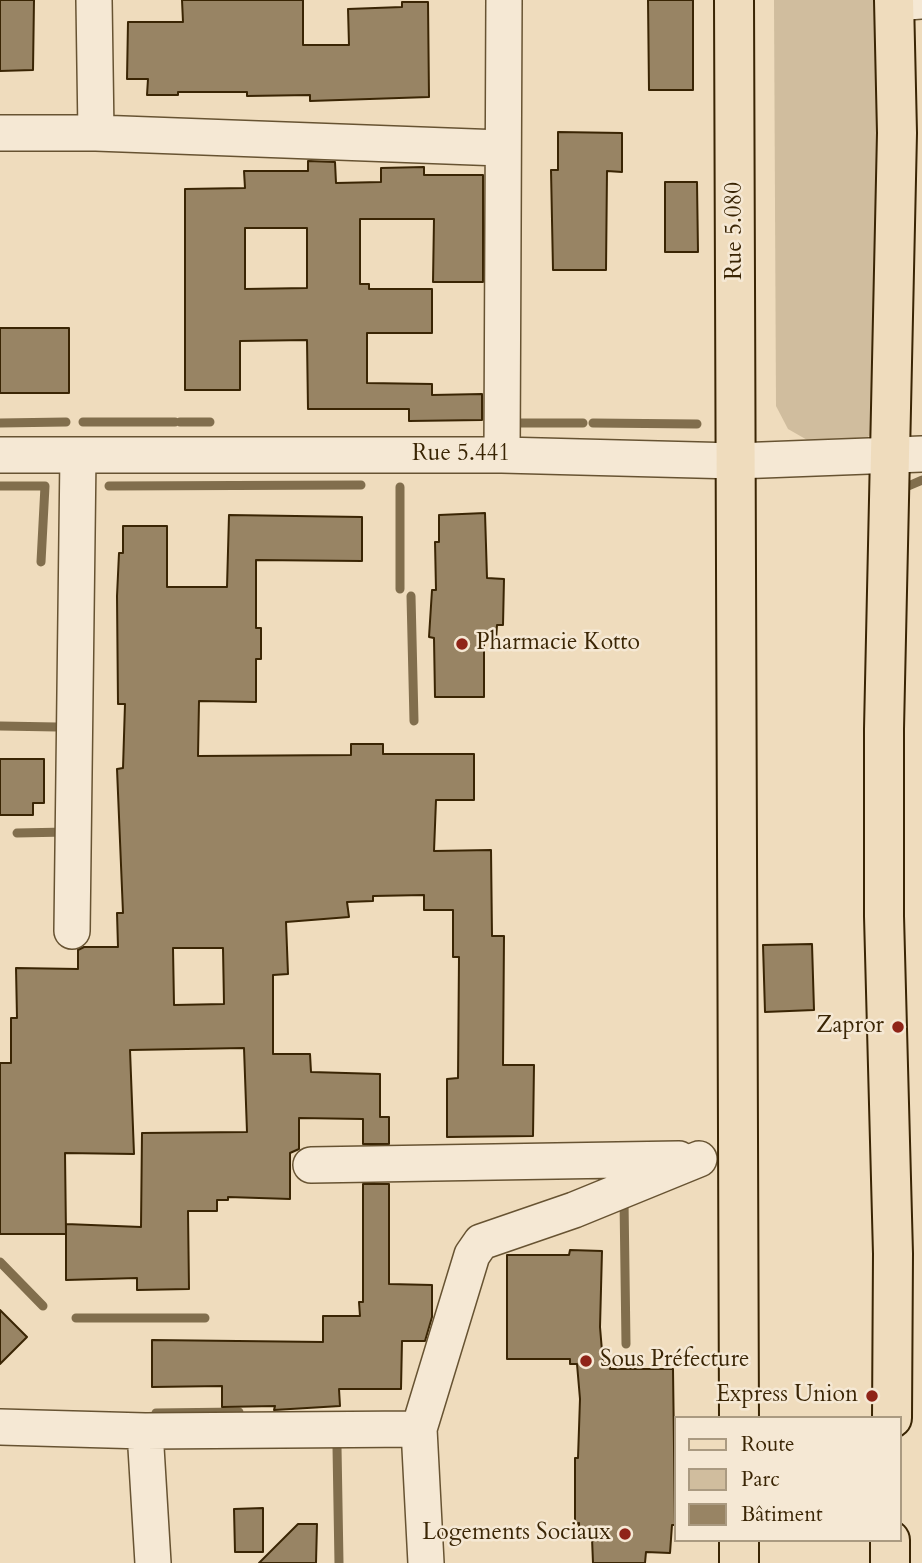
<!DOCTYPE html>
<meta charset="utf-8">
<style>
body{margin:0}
#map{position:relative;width:922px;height:1563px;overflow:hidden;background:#efdcbd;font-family:Cardo,serif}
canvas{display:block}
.legend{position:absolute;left:674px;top:1416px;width:228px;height:126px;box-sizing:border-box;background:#f5e8d4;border:2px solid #aa9a81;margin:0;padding:9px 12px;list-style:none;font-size:21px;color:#3a2504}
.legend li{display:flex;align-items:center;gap:14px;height:35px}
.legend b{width:35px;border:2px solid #aa9a81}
</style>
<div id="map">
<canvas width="922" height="1563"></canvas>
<ul class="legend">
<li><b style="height:9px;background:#efdcbd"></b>Route</li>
<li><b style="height:19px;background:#d0bd9e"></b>Parc</li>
<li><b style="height:19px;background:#988464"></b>Bâtiment</li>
</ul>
</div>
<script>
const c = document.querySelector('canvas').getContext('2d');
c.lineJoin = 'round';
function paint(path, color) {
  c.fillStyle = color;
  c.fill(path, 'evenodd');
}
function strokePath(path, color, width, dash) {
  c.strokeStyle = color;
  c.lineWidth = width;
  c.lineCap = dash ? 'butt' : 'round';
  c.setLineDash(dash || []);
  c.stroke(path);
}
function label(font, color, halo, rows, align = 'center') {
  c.font = font + ' Cardo,serif';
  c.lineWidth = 5;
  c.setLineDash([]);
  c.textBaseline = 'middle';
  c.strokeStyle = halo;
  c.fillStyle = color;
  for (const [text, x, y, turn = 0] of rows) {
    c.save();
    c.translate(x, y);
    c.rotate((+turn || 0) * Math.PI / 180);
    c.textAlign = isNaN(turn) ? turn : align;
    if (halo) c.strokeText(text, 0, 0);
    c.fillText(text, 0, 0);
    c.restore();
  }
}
paint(new Path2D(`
 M774,0H881L878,429L860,443L809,441L788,429L776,406Z`), '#d0bd9e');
strokePath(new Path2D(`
 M83,422H175
 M180,422H210
 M0,423L66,422
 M517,423H583
 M593,423L697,424
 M0,486H45L41,562
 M109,486L361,485
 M400,487V589
 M902,495L906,487L922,480
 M411,596L414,721
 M0,726L57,727
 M17,833L67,832
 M624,1200L626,1344
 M0,1262L43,1306
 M76,1318H205
 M156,1413L239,1412
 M337,1447L339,1563`), '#816e4d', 9);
const building = new Path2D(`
 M0,0H34L33,70L0,71Z
 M182,0H303V45H349L348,9L402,7V2H428L429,97L310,101V95L247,96V92H178V95H147L148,79H127L128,22H183Z
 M648,0H693V90H649Z
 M558,132L622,133V172L607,171L606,270H553L551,170H558Z
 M308,161L335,162L336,183L381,182V168L424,167V175H483V282H433L434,219H360V284H369V289H432V333H367V383L432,384V395L482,394V420L409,421V409H308L307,340L240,341V390H185V189L245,188L244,171H308ZM245,228H307V288L245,289Z
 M665,182H697L698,252H665Z
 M0,328H69V393H0Z
 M485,513L487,578L504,579L503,625H497L496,640H484V697H435L434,638L429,637L432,590H436L435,542H439V515Z
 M229,515L362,517V561L256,560V628H261V659H256V702L199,701L198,756L351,755V744H383V754H474V800H436L434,851L491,850L492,936H504L503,1065H534L533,1136L447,1137V1079L458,1078L459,957H453V910H424V895L373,896V901L347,902L349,917L286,922L288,974L273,975V1054H310L311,1072L380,1074V1117H389V1144H363V1119L299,1118V1149L290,1153V1199L228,1197V1200H217V1211H188L189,1289L137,1290V1278L66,1280V1224L141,1227L142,1133L247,1132L244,1048L130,1050L134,1154L65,1153L66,1234H0V1063H11V1018H17L16,968L78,969V950L84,947H118L117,913H123L117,769L123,768L125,704H118L117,596L119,553H123V526H167V587H227ZM173,948H223L224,1004L174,1005Z
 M0,759H44V803H33V815H0Z
 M812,944L814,1010L765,1012L763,945Z
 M363,1184H389V1284L432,1285V1317L425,1341H402L401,1389H339L340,1406L274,1410L275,1406L222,1407V1386L152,1387V1340L323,1342V1316H360L359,1302H363Z
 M570,1250L602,1251L600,1327L603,1363L610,1364V1369H673L675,1525H672L670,1553L646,1552L645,1563H593L592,1538L579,1539V1523L575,1524V1458H578L580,1399L577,1364H570V1359H507V1255H569Z
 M0,1310L27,1337L0,1364Z
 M263,1508V1552H235L234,1509Z
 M298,1524H317L316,1563H259Z`);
paint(building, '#988464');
strokePath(building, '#3a2504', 2);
const minor = new Path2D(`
 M94,0L96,133
 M894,3L922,1
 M0,133H96L501,148
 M0,455H502L736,461L922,454
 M502,455L504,0
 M72,931L78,455
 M311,1165L679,1159
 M0,1427L145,1431
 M153,1563L145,1431L419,1429
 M426,1563L419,1429L472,1255L481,1242L574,1210L699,1159`);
const major = new Path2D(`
 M734,0L739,1418
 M892,1418L893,1254L884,916V729L897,133L894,0
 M739,1540V1563
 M890,1540V1563`);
strokePath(minor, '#675332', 38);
strokePath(major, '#3a2504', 42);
strokePath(minor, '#f5e8d4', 35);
strokePath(major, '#efdcbd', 38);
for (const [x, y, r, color] of [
 [462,644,7,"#8f2418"],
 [898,1027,7,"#8f2418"],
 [586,1361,7,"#8f2418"],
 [872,1396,7,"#8f2418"],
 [625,1534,7,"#8f2418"]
]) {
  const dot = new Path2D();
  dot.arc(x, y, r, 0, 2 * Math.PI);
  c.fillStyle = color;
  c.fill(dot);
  strokePath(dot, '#f5e8d4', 2.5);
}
label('23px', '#3a2504', '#f5e8d4', [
 ["Rue 5.080",736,231,-90],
 ["Rue 5.441",461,455]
]);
label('23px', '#3a2504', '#f5e8d4', [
 ["Pharmacie Kotto",476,644,"left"],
 ["Zapror",884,1027],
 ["Sous Préfecture",600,1361,"left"],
 ["Express Union",858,1396],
 ["Logements Sociaux",611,1534]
], 'right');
</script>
